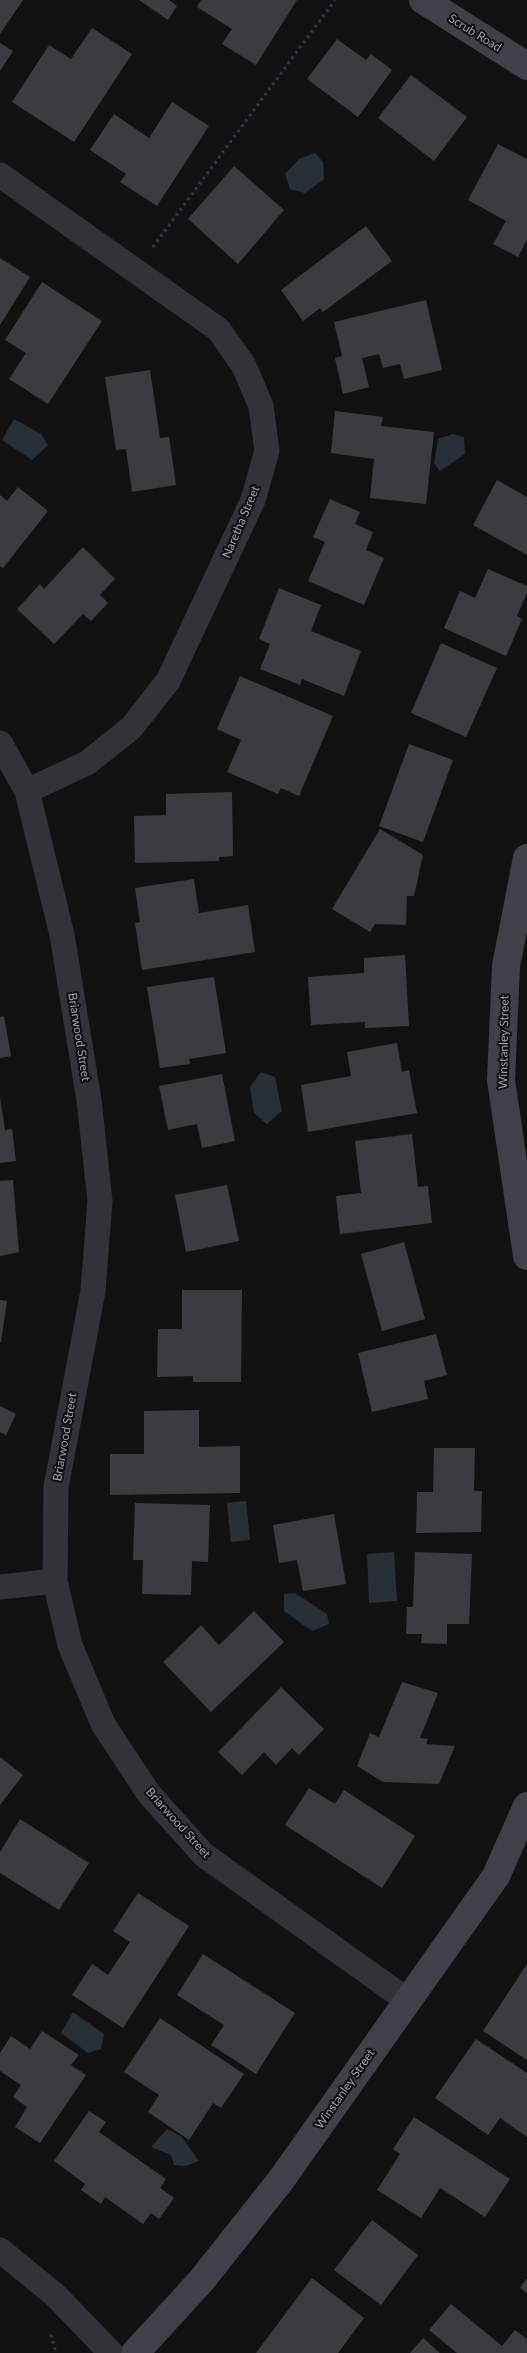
<!DOCTYPE html>
<style>
body{margin:0}
canvas{display:block;background:#111112}
</style>
<canvas width="527" height="2353"></canvas>
<script>
const c = document.querySelector('canvas').getContext('2d');
c.lineJoin = 'round';
function paint(path, color) {
  c.fillStyle = color;
  c.fill(path, 'evenodd');
}
function strokePath(path, color, width, dash) {
  c.strokeStyle = color;
  c.lineWidth = width;
  c.lineCap = dash ? 'butt' : 'round';
  c.setLineDash(dash || []);
  c.stroke(path);
}
function label(font, color, halo, rows, align = 'center') {
  c.font = font + ' Lato,sans-serif';
  c.lineWidth = 4;
  c.setLineDash([]);
  c.textBaseline = 'middle';
  c.strokeStyle = halo;
  c.fillStyle = color;
  for (const [text, x, y, turn = 0] of rows) {
    c.save();
    c.translate(x, y);
    c.rotate((+turn || 0) * Math.PI / 180);
    c.textAlign = isNaN(turn) ? turn : align;
    if (halo) c.strokeText(text, 0, 0);
    c.fillText(text, 0, 0);
    c.restore();
  }
}
paint(new Path2D(`
 M315,153L323,162L324,179L305,193L290,189L285,174L299,159Z
 M14,419L41,434L48,445L32,460L2,440Z
 M453,434L464,437L465,454L440,471L434,463L438,439Z
 M261,1072L275,1077L282,1111L267,1124L254,1113L250,1087Z
 M246,1501L250,1540L231,1542L227,1503Z
 M394,1552L397,1601L369,1603L367,1554Z
 M295,1593L327,1614L329,1624L312,1631L284,1611V1594Z
 M73,2012L104,2034L101,2049L88,2053L61,2033Z
 M167,2129L181,2136L199,2161L186,2166L174,2165L171,2155L151,2147Z`), '#272f37');
paint(new Path2D(`
 M0,0H23L0,34Z
 M139,0H169L177,6L168,20Z
 M201,0H297L256,65L222,44L232,29L197,7Z
 M92,28L132,54L74,142L12,102L49,45L71,59Z
 M337,39L366,60L371,54L392,70L358,117L307,79Z
 M0,43L13,51L0,71Z
 M411,75L467,117L434,161L378,118Z
 M172,102L209,126L157,206L120,182L126,174L90,150L114,114L149,138Z
 M498,144L527,159V240L518,257L493,244L506,221L468,200Z
 M234,166L284,210L238,264L188,219Z
 M366,226L392,261L323,312L320,308L303,321L281,290Z
 M0,258L30,277L0,325Z
 M42,282L102,321L48,404L9,379L26,353L5,340Z
 M426,300L442,370L404,379L400,364L383,368L379,354L362,358L369,387L343,394L335,358L342,356L334,322Z
 M150,370L160,438L169,437L176,485L132,492L126,449L116,450L105,377Z
 M335,411L383,417L381,426L434,432L426,504L370,498L374,459L331,453Z
 M497,480L527,497V555L473,525Z
 M18,487L48,511L3,568L0,566V495L7,501Z
 M330,499L360,512L355,524L373,532L366,550L384,558L364,605L308,581L325,542L313,537Z
 M83,547L115,579L100,595L108,603L91,621L83,614L54,644L17,609L40,584L44,589Z
 M488,569L527,586V593L517,616L522,619L506,656L444,628L460,591L475,598Z
 M279,588L321,605L311,631L361,651L344,696L302,679L300,685L260,669L270,644L259,639Z
 M441,643L497,668L466,737L411,713Z
 M240,676L333,716L299,796L281,788L278,794L227,772L241,740L217,729Z
 M409,744L453,760L423,842L379,826Z
 M232,792L233,856L219,857V861L135,863L134,816L166,815V794Z
 M380,829L423,855L414,896H407L406,925L375,924L370,932L332,909Z
 M194,879L199,913L248,905L255,952L142,970L135,923L140,922L135,888Z
 M405,955L409,1026L365,1028V1022L311,1025L308,977L364,973V958Z
 M214,977L226,1053L189,1059L190,1064L160,1068L147,987Z
 M4,1016L11,1056L0,1058V1017Z
 M397,1043L402,1072L409,1070L417,1113L308,1132L301,1085L351,1076L347,1052Z
 M222,1074L235,1141L202,1148L197,1124L168,1130L159,1086Z
 M0,1098L5,1130L12,1129L16,1161L0,1163Z
 M412,1134L418,1187L428,1186L432,1223L340,1234L336,1196L361,1193L355,1141Z
 M13,1180L19,1252L0,1256V1181Z
 M227,1185L239,1241L186,1252L175,1195Z
 M404,1242L425,1319L382,1331L361,1254Z
 M182,1290H242L241,1382H193V1376L157,1377L158,1329H182Z
 M0,1300L7,1301L1,1342H0Z
 M436,1334L447,1375L424,1381L428,1399L372,1412L358,1353Z
 M0,1406L16,1414L6,1435L0,1432Z
 M199,1410V1447L240,1446V1493L110,1495V1454H144V1411Z
 M434,1448H475L474,1491H482L481,1532L416,1533L417,1492H433Z
 M135,1503L210,1505L208,1562L192,1561L191,1595L142,1594L143,1560H133Z
 M334,1514L346,1584L303,1591L297,1560L279,1563L273,1525Z
 M415,1552L472,1554L469,1624H447V1644L421,1643L422,1634H406L407,1607H413Z
 M254,1611L284,1642L211,1712L163,1662L201,1625L219,1645Z
 M402,1682L438,1693L420,1738L428,1739L426,1744L455,1746L439,1784L383,1782L357,1766L370,1733L379,1737Z
 M281,1687L324,1729L299,1755L292,1748L276,1765L264,1752L242,1775L218,1752Z
 M0,1757L23,1775L0,1805Z
 M309,1788L335,1804L344,1790L415,1836L382,1888L285,1825Z
 M20,1819L89,1863L59,1910L0,1873V1852Z
 M138,1893L189,1926L123,2028L72,1995L92,1964L108,1975L130,1942L113,1931Z
 M203,1954L295,2013L256,2074L211,2045L224,2025L177,1995Z
 M527,1964V2060L483,2031Z
 M160,2018L244,2074L221,2108L213,2103L189,2140L148,2112L159,2095L124,2072Z
 M42,2031L79,2055L71,2065L86,2075L40,2143L15,2127L27,2107L13,2097L21,2085L0,2071V2053L11,2036L30,2049Z
 M476,2039L527,2073V2137L500,2118L488,2135L435,2098Z
 M89,2111L106,2122L99,2132L166,2179L160,2188L174,2198L159,2219L151,2213L143,2224L105,2197L101,2204L81,2190L85,2184L54,2161Z
 M414,2117L510,2179L485,2217L440,2188L421,2218L377,2190L400,2154L393,2149Z
 M372,2220L418,2255L381,2305L334,2270Z
 M312,2278L364,2318L338,2353H256Z
 M527,2278V2293L520,2288Z
 M451,2304L502,2346L515,2330L527,2339V2353H457L429,2330Z
 M423,2338L440,2353H410Z`), '#3a3c40');
strokePath(new Path2D(`
 M153,247L335,0
 M51,2335L56,2353`), '#38393f', 3, [2.5, 4]);
strokePath(new Path2D(`
 M0,175L219,330L244,366L261,406L267,451L253,500L168,681L131,728L87,763L27,791
 M0,743L27,791L62,935L89,1100L100,1201L93,1291L56,1487L55,1581L70,1645L103,1724L149,1794L204,1855L408,2001
 M0,1587L55,1581
 M0,2250L55,2295L111,2353`), '#323338', 25);
strokePath(new Path2D(`
 M423,0L527,66
 M527,858L506,966L501,1080L527,1256
 M135,2353L201,2281L281,2180L496,1876L527,1806`), '#404148', 28);
label('12px', '#a1a7b4', '#0c0c0d', [
 ["Scrub Road",475,33,32],
 ["Naretha Street",241,522,-67],
 ["Briarwood Street",79,1037,81],
 ["Winstanley Street",504,1042,-89],
 ["Briarwood Street",65,1437,-80],
 ["Briarwood Street",178,1823,48],
 ["Winstanley Street",345,2089,-55]
]);
</script>
